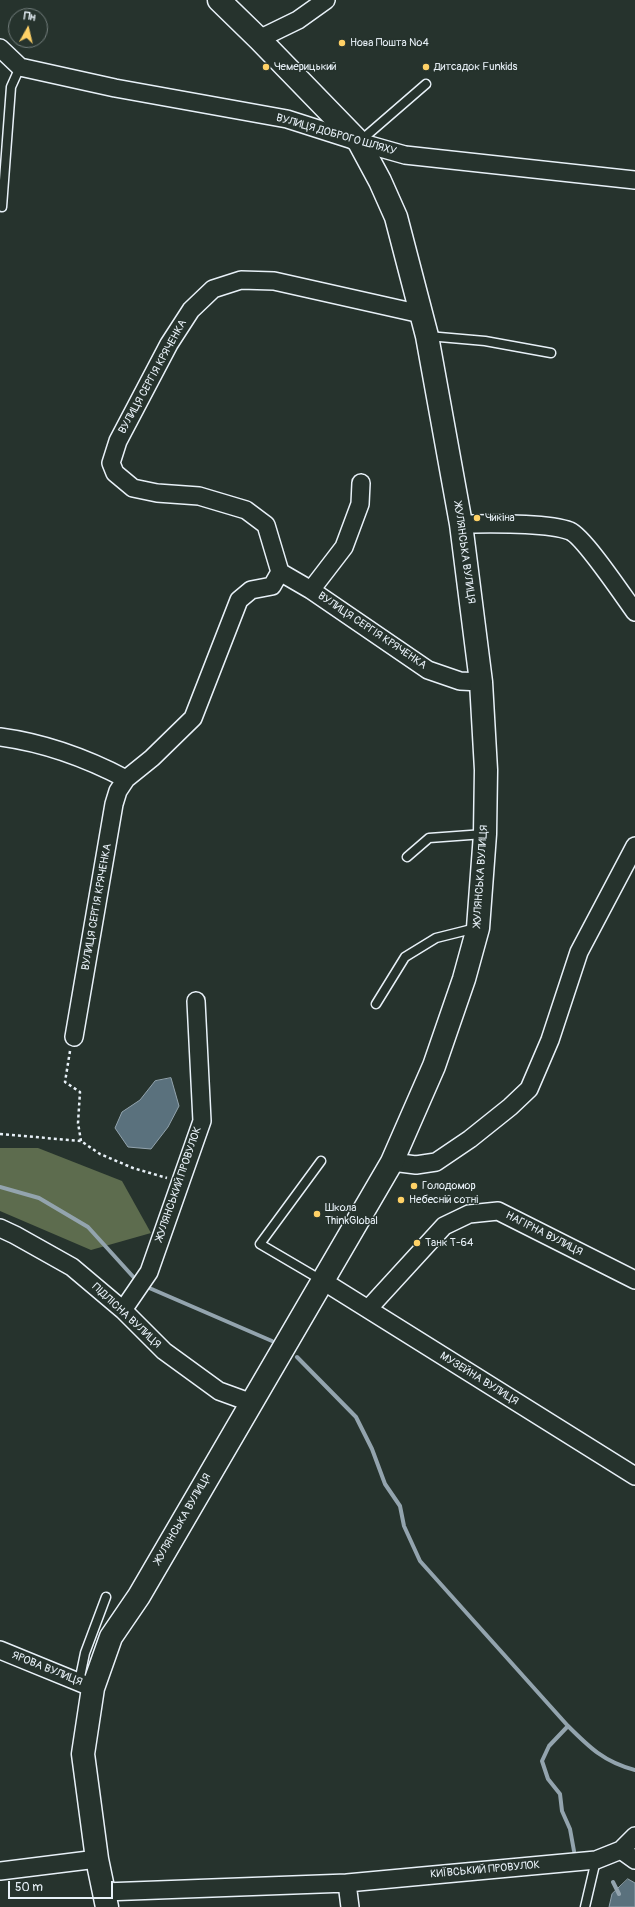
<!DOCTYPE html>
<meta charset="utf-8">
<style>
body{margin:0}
#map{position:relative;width:635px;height:1907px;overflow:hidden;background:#26332d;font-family:Pangolin,sans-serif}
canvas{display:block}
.north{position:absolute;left:8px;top:8px;width:40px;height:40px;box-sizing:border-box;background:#26332d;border:1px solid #747f7e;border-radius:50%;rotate:8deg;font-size:11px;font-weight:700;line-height:16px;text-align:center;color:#e8f1f8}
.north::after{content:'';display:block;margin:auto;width:14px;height:18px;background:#ffd166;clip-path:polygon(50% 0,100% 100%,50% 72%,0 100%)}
.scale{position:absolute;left:8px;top:1881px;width:105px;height:18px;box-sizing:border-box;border:2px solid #e8f1f8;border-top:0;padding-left:5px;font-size:12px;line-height:14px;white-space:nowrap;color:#e8f1f8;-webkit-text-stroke:3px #26332d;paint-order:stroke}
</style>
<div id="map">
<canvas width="635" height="1907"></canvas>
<div class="north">Пн</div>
<div class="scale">50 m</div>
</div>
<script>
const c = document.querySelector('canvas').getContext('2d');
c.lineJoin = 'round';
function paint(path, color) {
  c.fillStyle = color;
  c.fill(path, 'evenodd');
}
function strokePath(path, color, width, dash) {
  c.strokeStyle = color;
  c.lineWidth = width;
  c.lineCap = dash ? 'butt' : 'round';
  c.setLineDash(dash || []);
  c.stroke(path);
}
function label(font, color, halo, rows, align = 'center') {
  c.font = font + ' Pangolin,sans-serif';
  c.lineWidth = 3;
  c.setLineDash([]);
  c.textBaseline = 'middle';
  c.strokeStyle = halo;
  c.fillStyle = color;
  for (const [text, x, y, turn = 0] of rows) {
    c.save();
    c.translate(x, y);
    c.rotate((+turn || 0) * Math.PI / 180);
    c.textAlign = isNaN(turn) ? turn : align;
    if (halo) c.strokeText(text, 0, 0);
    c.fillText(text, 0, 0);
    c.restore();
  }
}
paint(new Path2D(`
 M0,1148H38L122,1181L151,1233L91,1250L0,1211Z`), '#5d6c4e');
const water = new Path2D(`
 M171,1078L179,1106L168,1127L151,1149L128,1147L115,1128L122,1112L140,1100L155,1081Z
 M628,1879L635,1883V1907H609L612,1894Z`);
paint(water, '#5a717d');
strokePath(water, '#93a4ae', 1);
strokePath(new Path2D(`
 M0,1187L39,1198L88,1227L137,1281
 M147,1287L272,1341
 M297,1357L356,1417L372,1449L385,1484L400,1506L404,1526L420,1561L568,1726C589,1747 604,1762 635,1770
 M568,1726L549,1746L542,1761L548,1779L560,1794L562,1811L570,1829L574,1851
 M613,1882L619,1894`), '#93a4ae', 4);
const lane = new Path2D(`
 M359,142L426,84
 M2,207L11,87L20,67
 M428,336L485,341L551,353
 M407,857L429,838L484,834
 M376,1004L405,957L436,938L476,928
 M321,1161L260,1244L323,1281
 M79,1682L85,1653L106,1597
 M585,1907L596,1860`);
const street = new Path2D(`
 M259,39L298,20L326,0
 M0,48L20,67L115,88L287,119L359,142L405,155L635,180
 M421,314L274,281L241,280L213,289L191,310L169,344L118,441L111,463L115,473L133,488L157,493L199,496L246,510L266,525L280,572L311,590L428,670L460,681L481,682
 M461,524C488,524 547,522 570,531C584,537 624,597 635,612
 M311,590L344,547L360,504L361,483
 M0,737C45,743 86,758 126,779
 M74,1037L114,804L118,791L126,779L152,758L193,718L239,600L251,590L272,586L280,572
 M392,1162L416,1165L436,1162L470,1139L510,1107L529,1089L550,1040L579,952L635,846
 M0,1228L15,1235L72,1267L123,1310L164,1351L219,1391L252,1403
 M323,1281L635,1476
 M368,1309L444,1226L469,1214L498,1211L635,1280
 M123,1310L149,1272L202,1121L196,1001
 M0,1650L93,1688
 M621,1850L635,1860
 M0,1871L97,1859
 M347,1883L350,1907
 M104,1892L347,1883L596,1860L621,1850L635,1836`);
const secondary = new Path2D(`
 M107,1907L97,1859L83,1754L93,1688L111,1637L139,1596L392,1162L434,1066L464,979L478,928L485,834L486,770L481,682L461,524L427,336L396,217L380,181L359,142L259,39L219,0`);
strokePath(lane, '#e8f1f8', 11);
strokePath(street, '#e8f1f8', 20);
strokePath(secondary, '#e8f1f8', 25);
strokePath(new Path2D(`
 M70,1051L65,1082L80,1092L78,1123L81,1141
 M0,1134L81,1141L100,1154L133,1168L167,1178`), '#e8f1f8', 2.5, [3, 3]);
strokePath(lane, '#26332d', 8);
strokePath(street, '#26332d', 17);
strokePath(secondary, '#26332d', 22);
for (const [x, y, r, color] of [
 [342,43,4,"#ffd166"],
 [266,67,4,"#ffd166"],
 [426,67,4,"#ffd166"],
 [477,518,4,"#ffd166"],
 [414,1186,4,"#ffd166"],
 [401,1200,4,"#ffd166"],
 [317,1214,4,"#ffd166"],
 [417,1243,4,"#ffd166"]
]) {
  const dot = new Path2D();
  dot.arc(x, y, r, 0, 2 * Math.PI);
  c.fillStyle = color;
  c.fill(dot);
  strokePath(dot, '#26332d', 1.5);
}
label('11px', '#e8f1f8', '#26332d', [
 ["Нова Пошта №4",350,43],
 ["Чемерицький",274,67],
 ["Дитсадок Funkids",434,67],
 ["Чикіна",485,518],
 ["Голодомор",422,1186],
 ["Небесній сотні",409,1200],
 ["Школа",325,1208],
 ["ThinkGlobal",325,1221],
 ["Танк Т-64",425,1243]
], 'left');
label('11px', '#e8f1f8', '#26332d', [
 ["ВУЛИЦЯ ДОБРОГО ШЛЯХУ",336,135,16],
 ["ВУЛИЦЯ СЕРГІЯ КРЯЧЕНКА",153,377,-61],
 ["ЖУЛЯНСЬКА ВУЛИЦЯ",464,553,82],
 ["ВУЛИЦЯ СЕРГІЯ КРЯЧЕНКА",372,631,34],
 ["ЖУЛЯНСЬКА ВУЛИЦЯ",481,876,-86],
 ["ВУЛИЦЯ СЕРГІЯ КРЯЧЕНКА",97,907,-80],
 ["ЖУЛЯНСЬКИЙ ПРОВУЛОК",179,1184,-71],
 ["НАГІРНА ВУЛИЦЯ",544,1234,27],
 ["ПІДЛІСНА ВУЛИЦЯ",126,1316,43],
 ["МУЗЕЙНА ВУЛИЦЯ",479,1379,32],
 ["ЖУЛЯНСЬКА ВУЛИЦЯ",183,1519,-60],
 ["ЯРОВА ВУЛИЦЯ",47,1669,22],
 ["КИЇВСЬКИЙ ПРОВУЛОК",485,1870,-5]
]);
</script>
